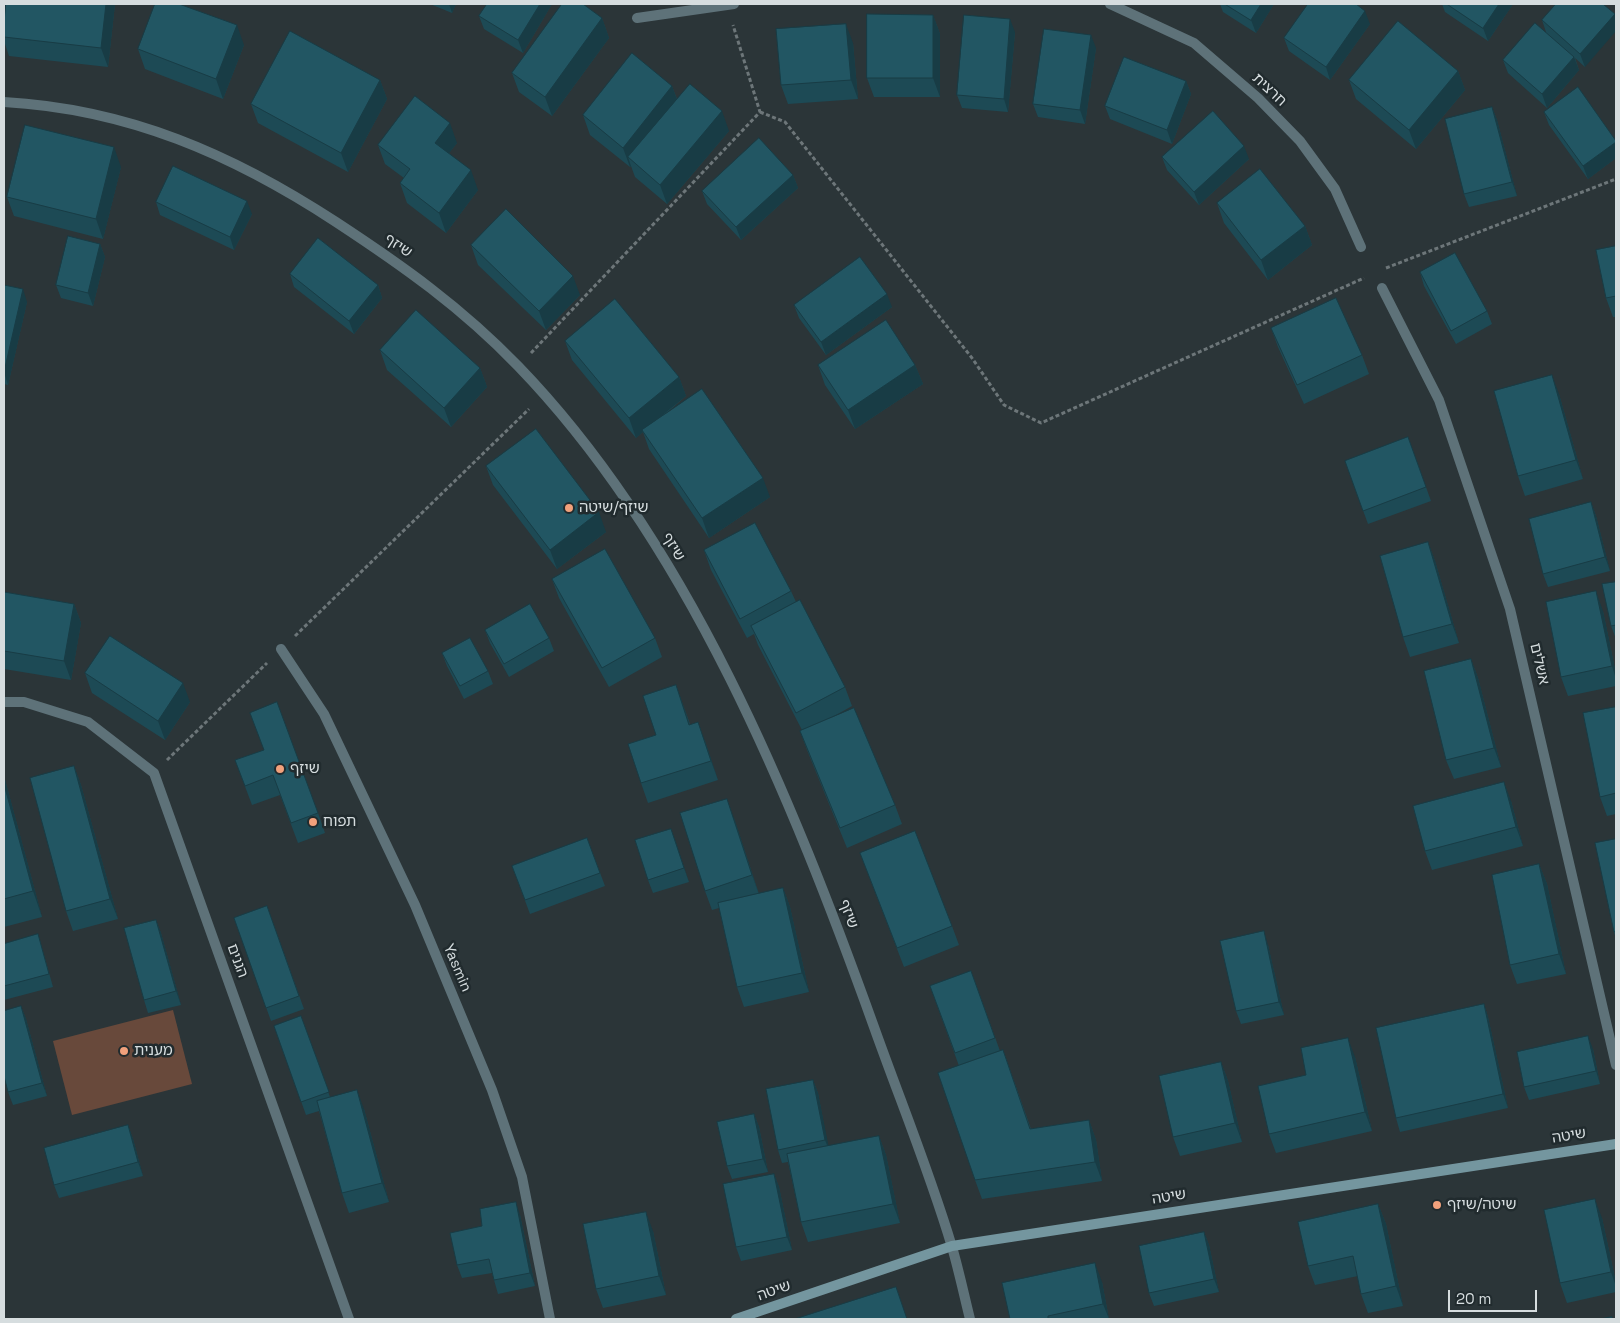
<!DOCTYPE html>
<meta charset="utf-8">
<style>
body{margin:0}
#map{position:relative;width:1620px;height:1323px;overflow:hidden;background:#2b3538;font-family:"Space Grotesk",sans-serif}
canvas{display:block}
.frame{position:absolute;inset:0;border:5px solid #d6dddf;pointer-events:none}
.scale{position:absolute;left:1448px;top:1290px;width:89px;height:22px;box-sizing:border-box;border:2px solid #d6dddf;border-top:0;padding-left:6px;font-size:15px;line-height:18px;white-space:nowrap;color:#d6dddf;-webkit-text-stroke:4px #212b2e;paint-order:stroke}
</style>
<div id="map">
<canvas width="1620" height="1323"></canvas>
<div class="frame"></div>
<div class="scale">20 m</div>
</div>
<script>
const c = document.querySelector('canvas').getContext('2d');
c.lineJoin = 'round';
function paint(path, color) {
  c.fillStyle = color;
  c.fill(path, 'evenodd');
}
function strokePath(path, color, width, dash) {
  c.strokeStyle = color;
  c.lineWidth = width;
  c.lineCap = dash ? 'butt' : 'round';
  c.setLineDash(dash || []);
  c.stroke(path);
}
function label(font, color, halo, rows, align = 'center') {
  c.font = font + ' "Space Grotesk","Noto Sans Hebrew",sans-serif';
  c.lineWidth = 5;
  c.setLineDash([]);
  c.textBaseline = 'middle';
  c.strokeStyle = halo;
  c.fillStyle = color;
  for (const [text, x, y, turn = 0] of rows) {
    c.save();
    c.translate(x, y);
    c.rotate((+turn || 0) * Math.PI / 180);
    c.textAlign = isNaN(turn) ? turn : align;
    if (halo) c.strokeText(text, 0, 0);
    c.fillText(text, 0, 0);
    c.restore();
  }
}
paint(new Path2D(`
 M173,1010L192,1084L72,1115L53,1041Z`), '#68493b');
strokePath(new Path2D(`
 M760,112L785,122L972,358L1004,405L1041,423L1364,278
 M1386,268L1616,179
 M531,353L760,112L733,25
 M295,636L529,409
 M167,760L267,663`), '#6d7679', 3, [4, 2.5]);
strokePath(new Path2D(`
 M1110,4L1194,43L1258,98L1300,141L1335,189L1361,247
 M637,18L734,4
 M4,102C128,109 232,154 336,222C403,266 461,307 518,366C689,543 792,799 874,1027C900,1100 930,1173 952,1247C959,1271 964,1295 970,1319
 M1382,288L1439,400L1510,609L1616,1065
 M281,649L324,714L415,905L492,1090L522,1177L550,1319
 M4,702H24L88,722L154,773L349,1319`), '#5e7279', 10);
strokePath(new Path2D(`
 M736,1319L952,1246L1616,1144`), '#74969f', 10);
paint(new Path2D(`
 M6,4H115L108,67L9,56L4,41V23Z
 M430,4H456L452,13Z
 M552,4L523,53L484,29L479,16Z
 M1220,4H1274L1256,33L1223,12Z
 M1442,4H1513L1488,41L1445,12Z
 M1603,4L1585,67L1575,58L1579,70L1547,108L1508,73L1503,60L1546,32L1542,20Z
 M933,15L940,34V97H874L867,78Z
 M602,18L609,38L552,116L519,92L512,73Z
 M1370,24L1330,80L1289,51L1284,38Z
 M1015,32L1008,112L962,108L957,95Z
 M853,43L858,99L788,104L781,85Z
 M244,45L223,99L145,69L138,49Z
 M1096,48L1085,124L1038,117L1033,104Z
 M1458,71L1465,90L1416,149L1356,99L1349,80Z
 M380,80L387,99L348,172L258,123L251,104Z
 M1186,81L1191,94L1172,144L1110,119L1105,106Z
 M672,86L677,99L729,131L667,204L635,177L631,166L630,167L590,135L583,115Z
 M1492,107L1497,120L1517,196L1469,207L1464,194Z
 M1544,112L1616,141V158L1588,179L1549,125Z
 M457,143L449,153L478,190L446,233L407,203L400,183L404,178L385,164L378,145Z
 M1162,157L1249,159L1199,205L1167,170Z
 M121,167L103,239L14,216L7,197Z
 M793,175L798,188L741,240L707,204L702,191Z
 M156,202L252,214L234,250L160,215Z
 M1217,203L1305,226L1312,245L1268,280L1224,223Z
 M100,244L105,257L93,306L61,298L56,285Z
 M471,245L580,295L546,330L478,265Z
 M1616,246V317H1613L1606,298Z
 M1420,272L1487,311L1492,324L1456,344L1424,286Z
 M290,274L378,285L382,298L354,334L294,287Z
 M4,285L27,302L8,385L4,384Z
 M794,305L892,307L826,355L799,318Z
 M1271,328L1362,355L1369,374L1304,404L1278,347Z
 M565,341L679,377L686,396L663,416L770,497L709,538L649,449L643,432L636,438L572,360Z
 M380,350L480,368L487,387L451,427L387,370Z
 M818,365H915L923,384L855,429L825,385Z
 M1559,394L1583,479L1525,496L1518,476Z
 M1408,437L1431,501L1368,524L1345,461Z
 M486,466L606,532L557,569L493,485Z
 M1591,502L1596,516L1610,571L1548,587L1543,574Z
 M1428,542L1435,561L1459,643L1410,657L1403,637Z
 M704,550L791,591L796,602L845,687L852,706L829,719L895,805L902,824L847,848L807,750L800,731L802,730L758,645L754,634L747,638L711,570Z
 M552,579L655,638L662,657L609,687L559,598Z
 M1616,582V639L1611,626Z
 M4,592L74,604L81,623L71,680L4,669Z
 M1603,611L1616,674V686L1568,696L1561,677Z
 M485,630L549,638L554,651L509,677L490,643Z
 M442,653L488,671L493,684L464,699L447,666Z
 M1471,659L1478,678L1501,767L1454,779L1446,760Z
 M85,673L190,702L165,740L92,693Z
 M676,685L690,724L705,741L718,780L648,803L641,783L656,735Z
 M1616,707V814L1607,816L1600,797Z
 M264,750L318,813L325,833L298,843L280,795L252,805L235,760Z
 M74,766L81,785L118,919L73,931L66,911Z
 M4,776L42,917L4,927Z
 M1511,801L1523,846L1432,870L1425,851Z
 M734,818L759,894L783,888L790,907L809,992L744,1007L737,987L719,908L712,910L705,891Z
 M671,829L689,882L653,893L648,880Z
 M587,838L605,886L530,914L512,866Z
 M1616,839V939L1614,932Z
 M860,853L952,926L959,945L904,967Z
 M1539,864L1547,884L1566,974L1517,984L1510,965Z
 M267,906L304,1009L271,1021L234,918Z
 M156,920L161,933L181,1005L148,1013L144,1000Z
 M38,934L42,948L53,987L4,1000V944Z
 M1268,945L1284,1015L1241,1024L1236,1011Z
 M971,971L1000,1051L1003,1050L1031,1129L1089,1120L1096,1140L1102,1181L982,1199L975,1180L959,1066L930,986Z
 M1484,1004L1488,1017L1508,1108L1400,1132L1396,1118Z
 M21,1006L26,1019L47,1096L13,1105L8,1092Z
 M301,1016L330,1097L364,1109L389,1202L349,1213L342,1193L319,1111L306,1115L274,1026Z
 M1593,1049L1600,1084L1529,1100L1524,1087Z
 M1355,1057L1372,1131L1276,1153L1269,1134L1306,1075Z
 M1221,1062L1228,1081L1242,1142L1180,1156L1173,1137Z
 M813,1080L818,1093L828,1146L879,1136L886,1155L900,1223L808,1242L801,1222L788,1162L782,1163L778,1150Z
 M754,1114L759,1127L768,1172L732,1179L727,1166Z
 M128,1125L133,1139L143,1176L59,1198L54,1185Z
 M774,1174L779,1187L792,1250L741,1261L736,1247Z
 M1378,1204L1386,1224L1403,1306L1368,1313L1361,1294L1358,1276L1315,1285L1308,1266Z
 M520,1215L535,1286L498,1294L492,1273L462,1278L457,1265L482,1226Z
 M1602,1218L1616,1283V1292L1567,1303L1560,1283Z
 M653,1231L666,1295L603,1308L596,1289Z
 M1204,1232L1209,1245L1219,1292L1154,1306L1149,1293Z
 M1102,1282L1109,1319H1010Z`), '#1d4a55');
paint(new Path2D(`
 M106,4H115L108,67L101,48Z
 M449,4H456L452,13Z
 M540,4H552L523,53L518,40Z
 M1261,4H1274L1256,33L1251,20Z
 M1499,4H1513L1488,41L1483,28Z
 M1365,11L1370,24L1330,80L1326,67Z
 M1615,14L1616,19V31L1585,67L1580,54Z
 M933,15L940,34V97L933,78Z
 M602,18L609,38L552,116L545,97Z
 M1010,19L1015,32L1008,112L1004,99Z
 M846,24L853,43L858,99L851,80Z
 M237,25L244,45L223,99L216,79Z
 M1091,35L1096,48L1085,124L1080,110Z
 M1574,57L1579,70L1547,108L1542,94Z
 M1458,71L1465,90L1416,149L1409,130Z
 M380,80L387,99L348,172L341,153Z
 M1186,81L1191,94L1172,144L1167,130Z
 M672,86L679,105L628,157L631,166L630,167L623,148Z
 M1492,107L1497,120L1517,196L1512,182Z
 M722,111L729,131L667,204L660,185Z
 M450,123L457,143L442,162L435,143Z
 M1616,142V158L1588,179L1583,166Z
 M1244,146L1249,159L1199,205L1194,192Z
 M114,147L121,167L103,239L96,219Z
 M471,170L478,190L446,233L439,213Z
 M793,175L798,188L741,240L736,227Z
 M247,201L252,214L234,250L230,237Z
 M1305,226L1312,245L1268,280L1261,260Z
 M100,244L105,257L93,306L88,293Z
 M573,276L580,295L546,330L539,311Z
 M378,285L382,298L354,334L349,321Z
 M23,289L27,302L8,385L4,372Z
 M887,294L892,307L826,355L821,342Z
 M915,365L923,384L855,429L848,410Z
 M480,368L487,387L451,427L444,408Z
 M1552,375L1559,394L1583,479L1576,460Z
 M679,377L686,396L643,431L642,430L643,432L636,438L629,418Z
 M763,478L770,497L709,538L702,518Z
 M1591,502L1596,516L1610,571L1605,557Z
 M599,512L606,532L557,569L550,550Z
 M1428,542L1435,561L1459,643L1452,624Z
 M1596,591L1603,611L1616,674V679L1612,666Z
 M74,604L81,623L71,680L64,661Z
 M1471,659L1478,678L1501,767L1494,748Z
 M183,683L190,702L165,740L158,721Z
 M676,685L683,705L696,744L689,725Z
 M698,722L705,741L718,780L711,761Z
 M74,766L81,785L118,919L110,899Z
 M4,776L42,917L33,891L4,784Z
 M1504,782L1511,801L1523,846L1516,827Z
 M727,799L734,818L759,895L752,875Z
 M671,829L676,842L689,882L684,868Z
 M1539,864L1547,884L1566,974L1559,954Z
 M783,888L790,907L809,992L802,973Z
 M156,920L161,933L181,1005L176,991Z
 M1264,931L1268,945L1284,1015L1279,1002Z
 M1484,1004L1488,1017L1508,1108L1503,1094Z
 M21,1006L26,1019L47,1096L42,1083Z
 M1588,1036L1593,1049L1600,1084L1596,1071Z
 M1348,1038L1355,1057L1372,1131L1365,1112Z
 M1221,1062L1228,1081L1242,1142L1235,1123Z
 M813,1080L818,1093L830,1153L825,1140Z
 M357,1090L364,1109L389,1202L382,1183Z
 M754,1114L759,1127L768,1172L763,1159Z
 M1089,1120L1096,1140L1102,1181L1095,1162Z
 M128,1125L133,1139L143,1176L138,1162Z
 M879,1136L886,1155L900,1223L893,1204Z
 M774,1174L779,1187L792,1250L787,1237Z
 M1595,1199L1602,1218L1616,1283V1287L1611,1272Z
 M516,1202L520,1215L535,1286L530,1273Z
 M1378,1204L1386,1224L1403,1306L1396,1286Z
 M646,1212L653,1231L666,1295L659,1276Z
 M1204,1232L1209,1245L1219,1292L1214,1279Z
 M1095,1263L1102,1282L1109,1319L1103,1304Z`), '#183c45');
const building = new Path2D(`
 M6,4H106L101,48L4,37V23Z
 M155,4H179L237,25L216,79L138,49Z
 M487,4H540L518,40L479,16Z
 M562,4H583L602,18L545,97L512,73Z
 M1225,4H1261L1251,20Z
 M1308,4H1356L1365,11L1326,67L1284,38Z
 M1447,4H1499L1483,28Z
 M1556,4H1603L1615,14L1580,54L1542,20Z
 M867,14L933,15V78H867Z
 M964,15L1010,19L1004,99L957,95Z
 M1398,21L1458,71L1409,130L1349,80Z
 M1535,23L1574,57L1542,94L1503,60Z
 M846,24L851,80L781,85L776,29Z
 M1044,29L1091,35L1080,110L1033,104Z
 M290,31L380,80L341,153L251,104Z
 M632,53L672,86L623,148L583,115Z
 M1124,57L1186,81L1167,130L1105,106Z
 M690,84L722,111L660,185L628,157Z
 M1578,87L1616,141V142L1583,166L1544,112Z
 M415,96L450,123L435,143L471,170L439,213L400,183L410,169L378,145Z
 M1492,107L1512,182L1464,194L1445,119Z
 M1213,111L1244,146L1194,192L1162,157Z
 M25,125L114,147L96,219L7,197Z
 M759,138L793,175L736,227L702,191Z
 M173,166L247,201L230,237L156,202Z
 M1260,169L1305,226L1261,260L1217,203Z
 M506,209L573,276L539,311L471,245Z
 M68,236L100,244L88,293L56,285Z
 M318,238L378,285L349,321L290,274Z
 M1616,246V296L1606,298L1596,250Z
 M1455,253L1487,311L1451,331L1420,272Z
 M860,257L887,294L821,342L794,305Z
 M4,285L23,289L4,372Z
 M1336,298L1362,355L1297,385L1271,328Z
 M615,299L679,377L629,418L565,341Z
 M416,310L480,368L444,408L380,350Z
 M886,320L915,365L848,410L818,365Z
 M1552,375L1576,460L1518,476L1494,391Z
 M702,389L763,478L702,518L642,430Z
 M536,429L599,512L550,550L486,466Z
 M1408,437L1426,487L1363,511L1345,461Z
 M1591,502L1605,557L1543,574L1529,519Z
 M755,523L791,591L740,619L704,550Z
 M1428,542L1452,624L1403,637L1380,556Z
 M605,549L655,638L602,668L552,579Z
 M1616,582V625L1611,626L1602,584Z
 M1596,591L1612,666L1561,677L1546,602Z
 M4,592L74,604L64,661L4,651Z
 M800,600L845,687L796,713L751,626Z
 M530,604L549,638L504,664L485,630Z
 M110,636L183,683L158,721L85,673Z
 M470,638L488,671L460,686L442,653Z
 M1471,659L1494,748L1446,760L1424,671Z
 M676,685L689,725L698,722L711,761L641,783L628,744L656,735L643,696Z
 M277,702L318,813L291,823L273,775L245,786L235,760L264,750L250,713Z
 M1616,707V793L1600,797L1583,713Z
 M854,708L895,805L840,828L800,731Z
 M74,766L110,899L66,911L30,778Z
 M1504,782L1516,827L1425,851L1413,806Z
 M4,784L33,891L4,899Z
 M727,799L752,875L705,891L680,813Z
 M671,829L684,868L648,880L635,840Z
 M915,831L952,926L897,948L860,853Z
 M587,838L600,873L525,900L512,866Z
 M1616,839V931L1614,932L1595,843Z
 M1539,864L1559,954L1510,965L1492,875Z
 M783,888L802,973L737,987L718,903Z
 M267,906L299,996L266,1008L234,918Z
 M156,920L176,991L144,1000L124,928Z
 M1264,931L1279,1002L1236,1011L1220,941Z
 M38,934L49,974L4,986V944Z
 M971,971L995,1038L955,1053L930,986Z
 M1484,1004L1503,1094L1396,1118L1376,1028Z
 M21,1006L42,1083L8,1092L4,1076V1011Z
 M301,1016L329,1092L301,1102L274,1026Z
 M1588,1036L1596,1071L1524,1087L1517,1052Z
 M1348,1038L1365,1112L1269,1134L1258,1086L1306,1075L1301,1048Z
 M1003,1050L1030,1129L1089,1120L1095,1162L975,1180L938,1073Z
 M1221,1062L1235,1123L1173,1137L1159,1076Z
 M813,1080L825,1140L778,1150L766,1089Z
 M357,1090L382,1183L342,1193L317,1101Z
 M754,1114L763,1159L727,1166L717,1122Z
 M128,1125L138,1162L54,1185L44,1148Z
 M879,1136L893,1204L801,1222L787,1154Z
 M774,1174L787,1237L736,1247L723,1184Z
 M1595,1199L1611,1272L1560,1283L1544,1210Z
 M516,1202L530,1273L494,1280L489,1259L457,1265L450,1233L482,1226L480,1209Z
 M1378,1204L1396,1286L1361,1294L1353,1256L1308,1266L1298,1222Z
 M646,1212L659,1276L596,1289L583,1224Z
 M1204,1232L1214,1279L1149,1293L1139,1246Z
 M1095,1263L1103,1304L1048,1316V1319H1010L1002,1283Z
 M896,1287L907,1319H795Z
 M1612,1317V1319H1601Z`);
paint(building, '#225663');
strokePath(building, '#183c45', 1);
for (const [x, y, r, color] of [
 [569,508,5,"#f1a17c"],
 [280,769,5,"#f1a17c"],
 [313,822,5,"#f1a17c"],
 [124,1051,5,"#f1a17c"],
 [1437,1205,5,"#f1a17c"]
]) {
  const dot = new Path2D();
  dot.arc(x, y, r, 0, 2 * Math.PI);
  c.fillStyle = color;
  c.fill(dot);
  strokePath(dot, '#212b2e', 2);
}
label('15px', '#d6dddf', '#212b2e', [
 ["חרצית",1269,90,43],
 ["שיזף",398,246,34],
 ["שיזף",673,547,58],
 ["אשלים",1539,664,77],
 ["שיזף",848,914,69],
 ["הגנים",237,961,70],
 ["Yasmin",457,968,67],
 ["שיטה",1569,1136,-9],
 ["שיטה",1169,1197,-9],
 ["שיטה",774,1291,-19]
]);
label('15px', '#d6dddf', '#212b2e', [
 ["שיזף/שיטה",579,508],
 ["שיזף",290,769],
 ["תפוח",323,822],
 ["מענית",134,1051],
 ["שיטה/שיזף",1447,1205]
], 'left');
</script>
